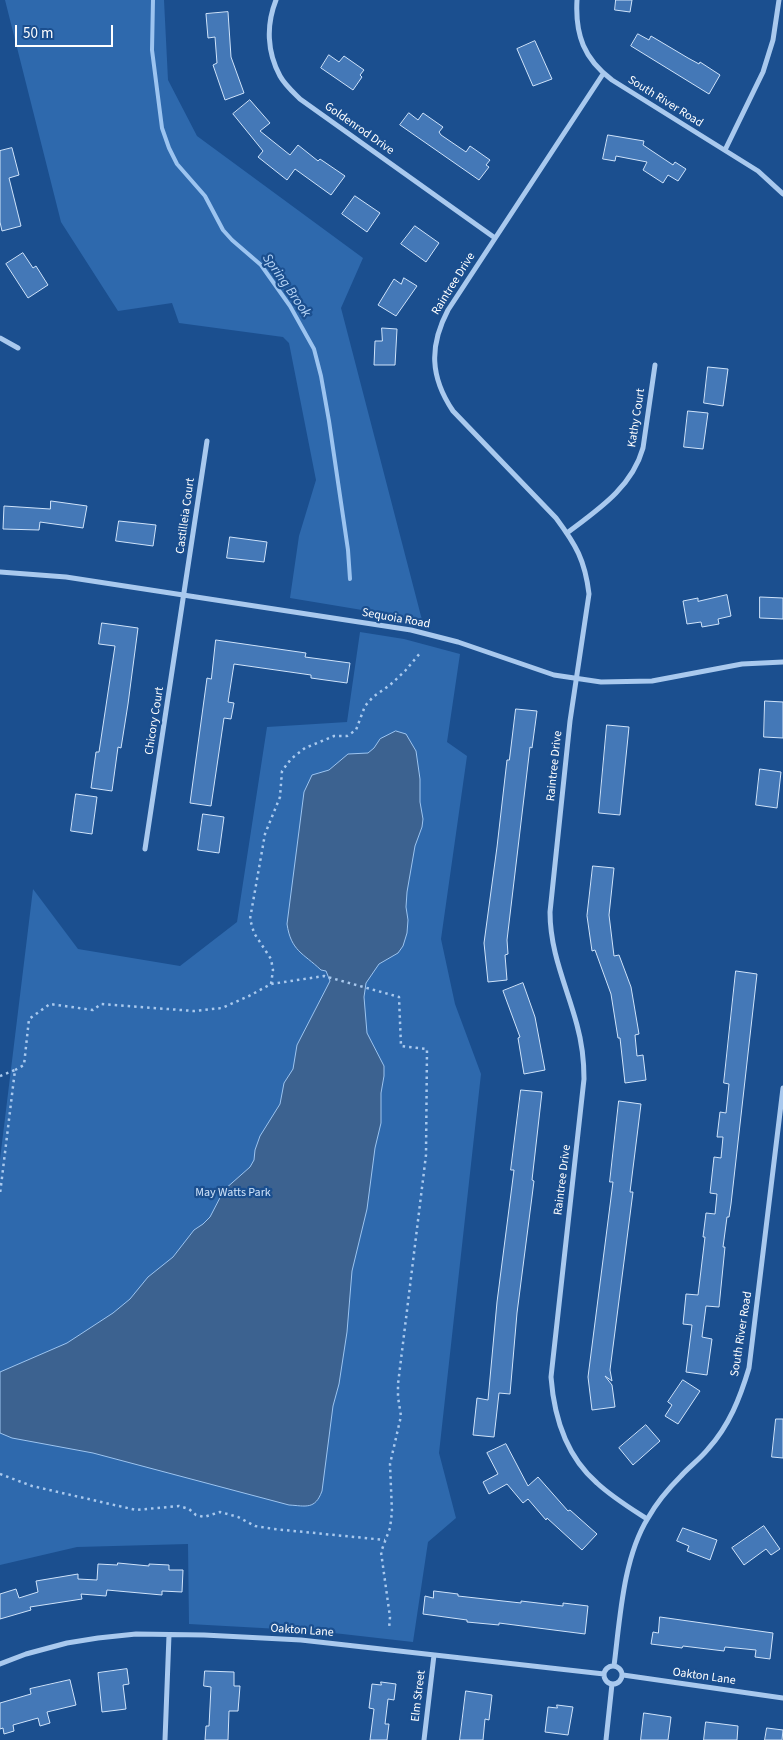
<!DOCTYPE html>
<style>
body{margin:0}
#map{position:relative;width:783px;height:1740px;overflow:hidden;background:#1b4f8f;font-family:"Source Sans 3",sans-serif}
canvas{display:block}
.scale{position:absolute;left:15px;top:25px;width:98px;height:22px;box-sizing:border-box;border:2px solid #fff;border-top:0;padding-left:6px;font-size:15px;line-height:18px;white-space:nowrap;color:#fff;-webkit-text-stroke:4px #1b4f8f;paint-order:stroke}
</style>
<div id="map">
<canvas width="783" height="1740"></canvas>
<div class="scale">50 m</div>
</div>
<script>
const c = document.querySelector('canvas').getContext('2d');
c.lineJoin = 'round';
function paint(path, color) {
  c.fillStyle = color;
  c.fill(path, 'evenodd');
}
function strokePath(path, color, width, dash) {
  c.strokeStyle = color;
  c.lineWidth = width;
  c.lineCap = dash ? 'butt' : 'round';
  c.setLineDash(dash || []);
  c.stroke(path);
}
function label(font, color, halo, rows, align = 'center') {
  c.font = font + ' "Source Sans 3",sans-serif';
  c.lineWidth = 4.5;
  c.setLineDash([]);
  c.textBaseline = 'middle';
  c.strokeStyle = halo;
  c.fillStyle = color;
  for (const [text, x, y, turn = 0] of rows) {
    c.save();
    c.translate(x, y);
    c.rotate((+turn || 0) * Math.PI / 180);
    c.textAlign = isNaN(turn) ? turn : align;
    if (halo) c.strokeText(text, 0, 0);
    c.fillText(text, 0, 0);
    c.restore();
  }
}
paint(new Path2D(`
 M5,0H164L168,80L197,136L363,258L341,308L422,620L290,598L299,536L316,480L289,343L283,337L179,323L172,303L118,311L61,222Z
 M360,632L404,639L460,654L447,742L467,756L441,939L455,1004L481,1074L439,1453L456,1518L428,1542L413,1642L316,1631L189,1624L188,1544L77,1547L0,1565V1159L33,889L78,949L180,966L237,922L267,727L347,722Z`), '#2e69ad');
const water = new Path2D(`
 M396,731L406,734L416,751L420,779V802L423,819L422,827L415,846L407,892L406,907L408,920L407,933L403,946L398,953L379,964L366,983L364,997L367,1033L384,1066V1076L381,1093V1123L375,1148L367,1209L352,1271L347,1332L339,1384L333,1406L322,1491C315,1510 306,1506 289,1505L93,1453L12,1438L0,1433V1372L67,1343L113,1313L130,1299L148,1277L173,1257L194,1230L203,1224L210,1217L224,1190L250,1167L254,1160L255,1150L260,1136L280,1104L284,1083L293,1069L297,1045L330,981L326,971L321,970C303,953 291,951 287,924L304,792L312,775L329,770L348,754L368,753L374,748L380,739Z`);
paint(water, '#3c6290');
strokePath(water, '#9cc4f0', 1);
strokePath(new Path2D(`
 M153,0L152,50L162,128L169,148L177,164L205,196L223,230L232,240L261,265L290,306L314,349L321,376L329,421L348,550L350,579`), '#9cc4f0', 4);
const building = new Path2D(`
 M616,0H632L630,12L615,10Z
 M228,12L231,57L244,93L225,100L213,65L217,63L215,37L208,38L206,14Z
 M638,34L649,40L651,36L688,58L699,64L700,62L720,75L709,94L631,46Z
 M535,41L552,79L533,86L517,49Z
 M329,55L339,62L344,56L364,70L360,75L362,77L353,90L321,68Z
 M250,100L270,123L260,131L290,155L298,145L318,161L320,159L345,176L331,195L295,169L287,180L258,157L263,151L233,114Z
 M409,113L418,120L423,113L443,127L439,132L441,135L466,152L470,146L490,160L486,165L489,167L479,180L400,125Z
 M608,135L644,141L643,145L673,165L675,162L686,169L678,181L668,175L663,183L643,170L647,162L616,156L615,161L603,159Z
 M12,148L19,175L9,178L21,226L2,231L0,222V151Z
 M355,196L380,213L367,232L342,214Z
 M415,226L439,243L426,262L401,244Z
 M23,253L33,268L36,266L48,285L28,298L6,264Z
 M404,278L417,286L396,316L378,305L394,279L401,284Z
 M382,328L397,329L395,365H374L375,341H382Z
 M708,367L728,369L723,406L704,403Z
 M688,411L708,413L703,449L684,447Z
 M51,501L87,506L83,528L40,522L39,530L3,529L4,506L50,509Z
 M119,521L156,525L153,546L116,541Z
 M230,537L267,542L264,562L227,558Z
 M727,595L731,616L718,619L719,624L702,627L701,622L687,624L683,601L698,598V601Z
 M760,597L783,598V619L760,618Z
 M102,623L138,628L128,704L121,748L118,747L112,791L91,788L96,752H99L115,646L99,644Z
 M216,640L306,653L305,657L350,663L347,683L311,678V675L234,664L228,702L234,703L231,719L224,718L211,806L190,803L207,678L211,679Z
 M765,701L783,702V738L764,737Z
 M516,709L537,711L532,748L530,747L507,940L508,954L505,955L507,980L488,982L484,943L497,847L507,760H509Z
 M607,725L629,727L620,815L599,813Z
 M760,769L781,772L777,808L756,805Z
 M76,794L97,797L92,834L71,831Z
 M203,814L224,817L219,853L198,850Z
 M593,866L614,868L609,915L614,956L619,955L631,987L639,1034L635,1035L637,1056L643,1055L646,1080L625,1083L620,1038H618L611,994L595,950L592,951L587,916Z
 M736,971L757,974L731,1204L729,1217H727L723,1247H725L719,1307L706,1306L702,1337L712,1339L707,1375L686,1372L692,1325L683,1324L686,1294L698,1295L705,1237H703L706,1213L715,1214L717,1194L710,1193L714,1157L721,1158L723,1137H717L720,1112L726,1113L729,1084L724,1083Z
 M523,983L535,1017L545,1070L524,1074L518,1038L520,1037L503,991Z
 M521,1090L542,1092L532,1180L534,1181L517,1313L510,1394L499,1393L494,1437L473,1435L477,1398L488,1400L497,1302L514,1170H511Z
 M619,1101L641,1104L630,1192H633L610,1370L612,1381L605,1376L612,1385L615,1407L592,1410L588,1377L613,1182H610Z
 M683,1380L700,1391L678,1424L665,1416L672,1405L668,1402Z
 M776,1419H783V1458L772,1457Z
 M646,1425L660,1441L633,1465L619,1448Z
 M506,1444L528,1486L538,1477L568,1511L570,1510L597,1534L582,1550L547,1518L546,1520L528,1499L523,1503L507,1484L489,1494L483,1482L498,1474L487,1453Z
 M764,1526L780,1549L771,1555L766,1549L744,1565L732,1548Z
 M683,1528L717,1540L710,1560L687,1551L689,1546L677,1541Z
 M118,1563L149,1566V1564L169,1565V1570H183L182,1592L162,1591V1595L107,1590L106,1596L81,1594L82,1599L30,1607L31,1610L0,1619V1594L16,1589L19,1598L38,1592L36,1581L78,1574V1579L97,1580L98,1564L117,1565Z
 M434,1591L458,1594V1596L521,1603V1601L563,1606V1603L588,1606L585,1634L499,1623V1625L467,1622V1620L423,1614L425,1596L433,1598Z
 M660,1617L773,1633L770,1659L755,1657L756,1650L725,1647L724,1651L683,1646L682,1648L651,1644L653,1632L658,1633Z
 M127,1669L129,1684L123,1685L126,1709L102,1712L98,1673Z
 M205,1671L234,1672V1686H240L238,1711H229L228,1740H205L206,1726H209L211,1687L204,1686Z
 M70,1680L76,1705L47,1712L50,1723L40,1726L38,1718L13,1725L14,1731L4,1734L3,1728L0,1729V1703L31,1694L30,1689Z
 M381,1682L396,1684L394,1700L388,1699L385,1724H389L387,1740H370L374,1709L369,1708L372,1684L381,1685Z
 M466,1691L492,1695L489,1720L485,1719L483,1740H460Z
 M557,1705L573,1707L568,1735L545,1732L548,1707L557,1708Z
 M644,1713L671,1717L668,1740H641Z
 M706,1722L738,1726L737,1740H704Z
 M767,1728L783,1730L782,1740H765Z`);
paint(building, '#4478b7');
strokePath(building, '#cfe3fa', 1);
strokePath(new Path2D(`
 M271,984L273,970L271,959L254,933L250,919L265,834L280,797L282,771L291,759L305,748L334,736H347L356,730L365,706L373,697L390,685L405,671L421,652
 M15,1070L24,1065L29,1019L50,1004L93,1010L101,1004L194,1011L222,1008L249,996L271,984L324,976L399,997L401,1046L427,1049L426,1155L398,1384V1397L401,1416L390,1464L392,1512L390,1528L381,1552L390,1617L389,1629
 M0,1076L15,1070L0,1194
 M0,1474L32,1486L136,1510L179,1506L189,1509L196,1515L204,1517L220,1512L238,1517L255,1526L274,1529L385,1540`), '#a9c9ee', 2.5, [2.5, 4]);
strokePath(new Path2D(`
 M276,0C266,25 267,52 280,76C285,85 293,92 300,99L495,238
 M577,0C575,35 584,59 612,80L758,171L783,194
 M603,74L448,310C429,346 430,377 453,411L556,518C576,545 585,560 589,594L570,721L550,912C550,953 567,987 577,1025C582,1043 584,1061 584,1079L551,1377C554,1417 566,1456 597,1483C612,1497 630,1508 647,1519
 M725,150L763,72L773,40L779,0
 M0,338L18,348
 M567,533C599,509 632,487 643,448L655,365
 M0,572L66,577L411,630L458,642L554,675L601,682L652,681L742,664L783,662
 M145,849L207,441
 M0,1664L26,1654L67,1643L98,1638L136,1634L204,1635L301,1640L604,1674
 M604 1675a9 9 0 1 1 18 0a9 9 0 1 1-18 0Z
 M614,1666C620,1619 623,1558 648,1518C657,1502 668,1489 681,1476C689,1467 700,1459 708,1449C729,1426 740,1398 749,1368L783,1088
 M623,1675L783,1698
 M165,1740L169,1635
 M424,1740L434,1655
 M606,1740L612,1684`), '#a9c9ee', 5);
label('12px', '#fff', '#1b4f8f', [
 ["South River Road",665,102,32],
 ["Goldenrod Drive",359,129,35],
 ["Raintree Drive",454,284,-58],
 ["Kathy Court",637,418,-81],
 ["Castilleia Court",186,516,-82],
 ["Sequoia Road",396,619,10],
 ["Chicory Court",155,721,-81],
 ["Raintree Drive",555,766,-84],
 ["Raintree Drive",563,1180,-83],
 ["South River Road",742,1334,-81],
 ["Oakton Lane",302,1631,4],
 ["Oakton Lane",704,1677,8],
 ["Elm Street",419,1696,-83]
]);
label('12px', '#cfe3fa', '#1b4f8f', [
 ["May Watts Park",233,1193]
]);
label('italic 14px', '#b5d3f5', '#1b4f8f', [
 ["Spring Brook",286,286,55]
]);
</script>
